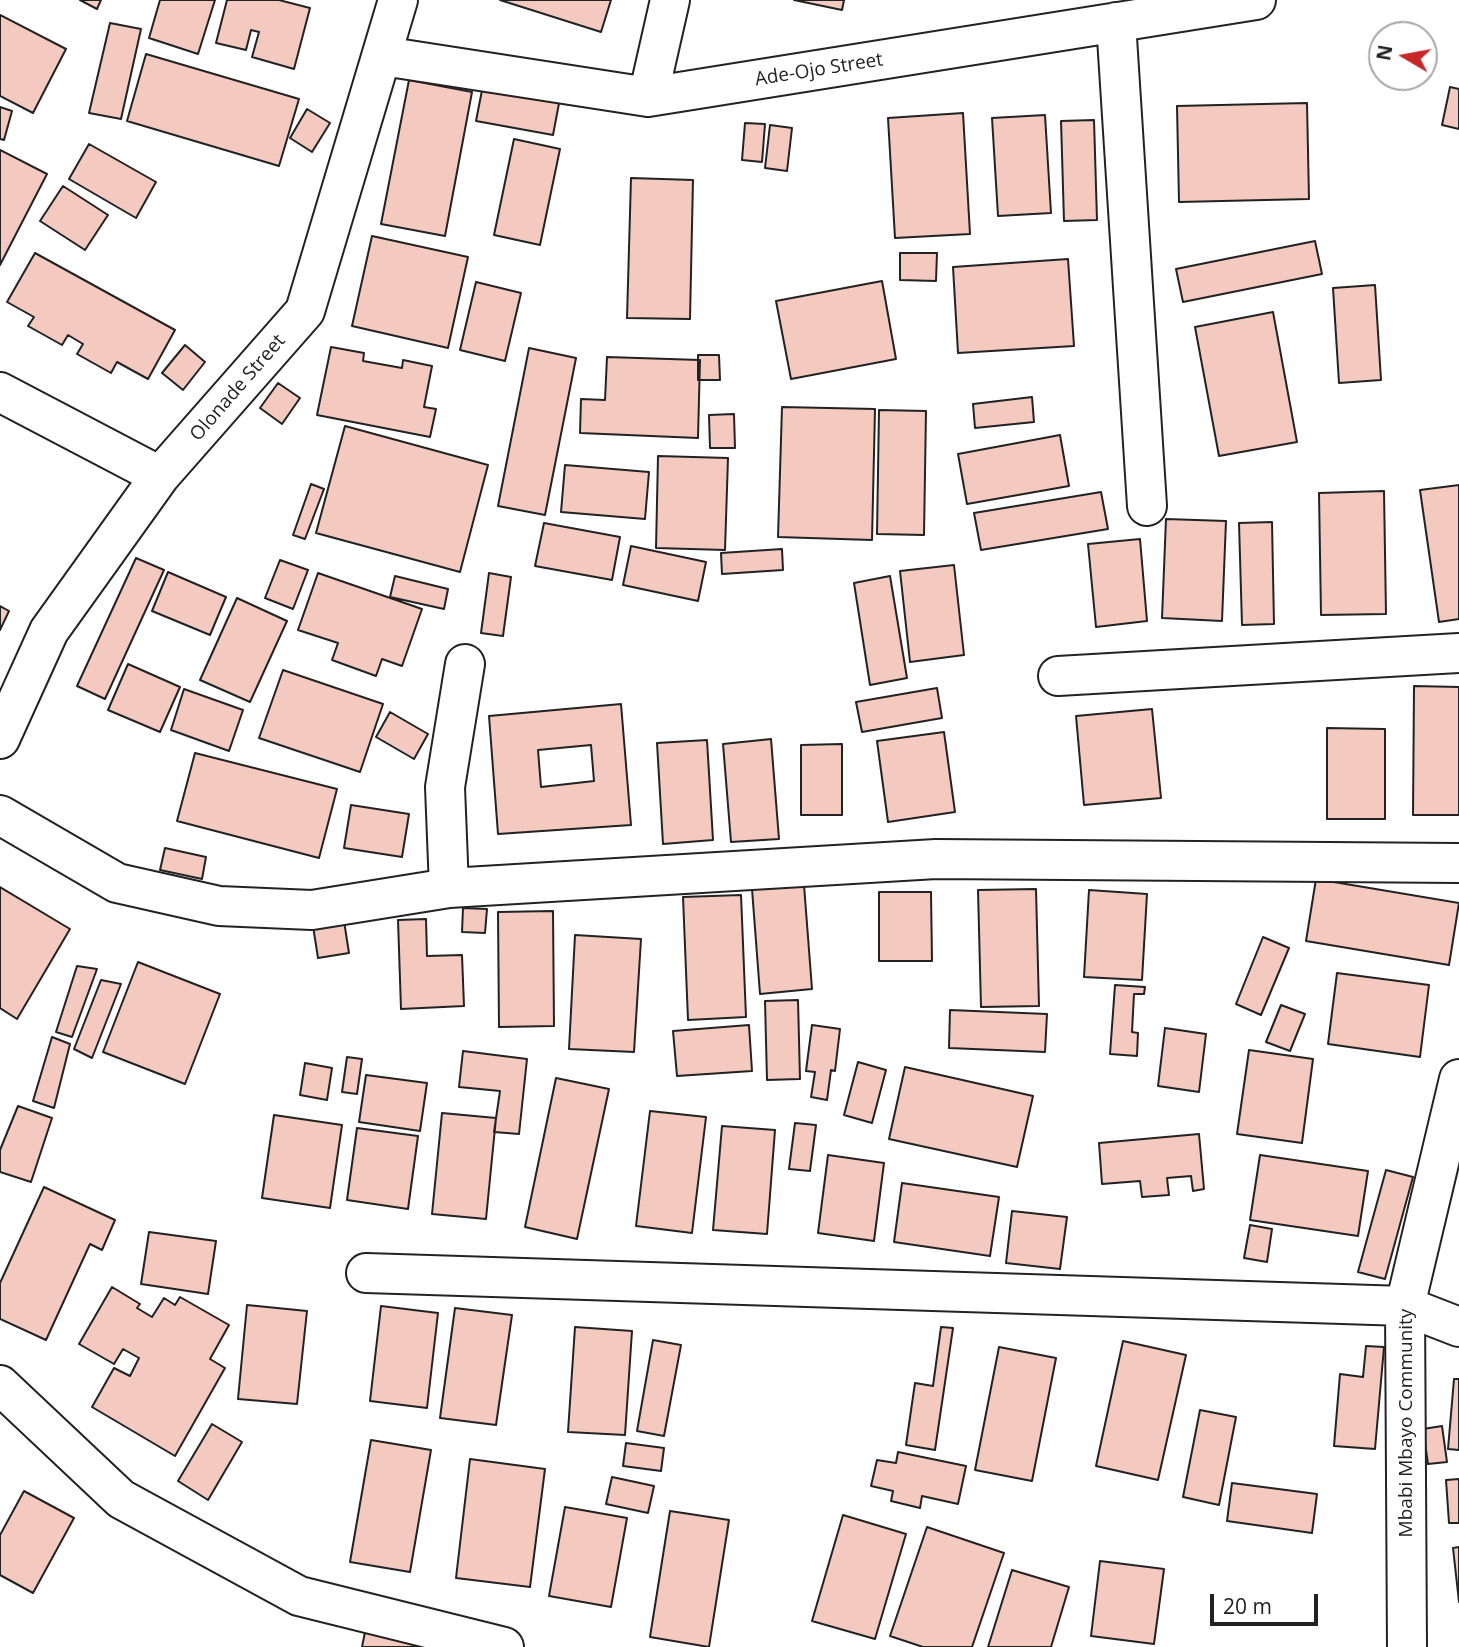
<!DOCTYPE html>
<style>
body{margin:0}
#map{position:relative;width:1459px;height:1647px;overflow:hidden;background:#fff;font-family:"Open Sans",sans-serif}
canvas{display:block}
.north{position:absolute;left:1368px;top:21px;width:70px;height:70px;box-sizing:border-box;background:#fff;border:2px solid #a7a7a7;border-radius:50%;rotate:280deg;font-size:19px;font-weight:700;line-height:28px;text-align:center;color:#222}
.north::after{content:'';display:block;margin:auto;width:24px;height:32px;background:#c62828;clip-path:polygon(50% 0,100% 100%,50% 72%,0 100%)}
.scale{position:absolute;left:1210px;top:1594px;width:108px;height:32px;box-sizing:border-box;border:4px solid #222;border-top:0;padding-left:9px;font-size:21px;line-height:24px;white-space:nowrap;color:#222;-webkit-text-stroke:5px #fff;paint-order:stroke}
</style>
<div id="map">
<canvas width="1459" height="1647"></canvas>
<div class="north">N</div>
<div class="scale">20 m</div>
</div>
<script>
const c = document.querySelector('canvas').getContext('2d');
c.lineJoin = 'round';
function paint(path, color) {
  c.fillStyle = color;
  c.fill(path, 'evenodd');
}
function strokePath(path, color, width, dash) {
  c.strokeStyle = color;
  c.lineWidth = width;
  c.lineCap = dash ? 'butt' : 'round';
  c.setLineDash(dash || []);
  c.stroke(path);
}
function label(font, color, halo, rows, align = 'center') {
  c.font = font + ' "Open Sans",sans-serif';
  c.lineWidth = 5;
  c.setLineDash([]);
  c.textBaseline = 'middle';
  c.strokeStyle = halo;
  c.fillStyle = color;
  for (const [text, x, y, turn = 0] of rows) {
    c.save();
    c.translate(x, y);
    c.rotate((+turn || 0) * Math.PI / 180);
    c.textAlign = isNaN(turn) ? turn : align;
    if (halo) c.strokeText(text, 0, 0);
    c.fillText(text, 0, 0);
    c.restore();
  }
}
const building = new Path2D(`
 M80,0H101L97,9Z
 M160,0H215L198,54L149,38Z
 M227,0H279L310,8L294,69L252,57L259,32L251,30L246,50L216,43Z
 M500,0H611L601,32Z
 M794,0H844L842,10Z
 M0,15L66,49L33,113L0,96Z
 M110,23L141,29L121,119L89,113Z
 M146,54L299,99L279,166L127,121Z
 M409,80L472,92L445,236L381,224Z
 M483,85L560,98L553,135L476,121Z
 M1450,87L1459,89V129L1442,125Z
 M1307,103L1309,199L1179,202L1177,106Z
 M0,107L12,111L4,140L0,139Z
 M307,109L330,123L312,152L290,138Z
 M963,113L970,234L895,238L888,118Z
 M1045,115L1051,213L998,216L992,118Z
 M1094,120L1097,220L1064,221L1061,121Z
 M745,123L765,124L762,162L742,160Z
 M770,125L792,128L787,171L765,168Z
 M514,139L560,149L540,245L494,235Z
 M89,144L156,182L136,218L69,179Z
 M0,150L47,174L0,265Z
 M631,178L693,180L690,319L627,318Z
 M63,186L108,215L85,250L40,221Z
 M372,236L468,257L448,348L352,326Z
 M1315,241L1322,274L1183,302L1176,269Z
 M35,253L175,330L148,379L117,362L111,373L77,354L83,344L68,335L62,345L28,326L34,317L7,302Z
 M900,253H937L936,281L900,280Z
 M1068,259L1074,346L958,353L953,267Z
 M882,281L896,359L791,379L776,301Z
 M476,282L521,293L505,361L460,350Z
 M1375,285L1381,380L1339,383L1333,288Z
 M1273,312L1297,442L1219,456L1195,327Z
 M185,345L205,362L183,390L162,373Z
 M331,347L364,353L363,361L402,368L403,360L432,366L424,407L436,409L430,437L317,415Z
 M529,348L576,358L545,515L498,506Z
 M698,355H719L720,380H698Z
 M607,357L700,360L698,438L580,433L581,399L605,400Z
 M278,383L300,398L282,424L260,408Z
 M1032,397L1034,422L975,428L973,404Z
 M782,407L875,409L872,540L778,537Z
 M879,410L926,411L924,535L877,534Z
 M734,414L735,448H710L709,415Z
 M345,426L488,465L460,572L316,533Z
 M1060,435L1069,486L967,504L958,454Z
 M658,456L728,458L725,550L656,548Z
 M565,465L649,472L645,519L561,512Z
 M311,484L324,489L305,539L293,535Z
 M1459,485V619L1439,622L1420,490Z
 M1384,491L1386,614L1321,615L1319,493Z
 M1101,492L1108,529L981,550L974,513Z
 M1166,519L1226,521L1222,621L1162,618Z
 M1272,522L1274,624L1242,625L1239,523Z
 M544,523L620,537L612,580L535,566Z
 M1140,539L1147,621L1096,627L1088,544Z
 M631,546L706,562L698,601L623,585Z
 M782,549L783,570L722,574L721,553Z
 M136,558L164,570L105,699L77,686Z
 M280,560L308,570L293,609L265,598Z
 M954,565L964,655L910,662L900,571Z
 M168,572L226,597L210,635L152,611Z
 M318,573L422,609L402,666L382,659L376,676L332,660L338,643L298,630Z
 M489,573L511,577L503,636L481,633Z
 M395,576L448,589L444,609L390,597Z
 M890,576L907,678L870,685L854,583Z
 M237,598L287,621L250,702L200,680Z
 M0,606L9,611L0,630Z
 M128,664L180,687L160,732L108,710Z
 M283,670L383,704L360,772L259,738Z
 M1414,686L1459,687V815H1413Z
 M937,688L942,718L862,732L856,702Z
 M184,689L243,710L229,751L171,730Z
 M621,704L631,825L498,834L489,716ZM591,745L594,781L541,787L538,750Z
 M1152,709L1161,798L1084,805L1076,716Z
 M390,712L428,734L414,759L376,737Z
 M1327,728L1385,729V819H1327Z
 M944,732L955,812L888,822L877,741Z
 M771,739L779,839L731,842L723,744Z
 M707,740L713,840L663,844L657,743Z
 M842,744V815H801V745Z
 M195,753L337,789L319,858L177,821Z
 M351,805L409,814L402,857L344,848Z
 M165,848L206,857L202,879L160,870Z
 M1316,879L1459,903L1449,965L1306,941Z
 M804,885L812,989L760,994L752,889Z
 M0,887L70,929L17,1019L0,1008Z
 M1036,889L1039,1006L981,1007L978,890Z
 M1089,890L1147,894L1142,980L1084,977Z
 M879,892H931L932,961H879Z
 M741,895L746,1017L688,1020L683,897Z
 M463,908L487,909L485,933L462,932Z
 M553,911L554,1026L499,1027L498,912Z
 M426,919L427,956L462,955L464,1006L401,1009L398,920Z
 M344,921L349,953L318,958L313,926Z
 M575,935L641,939L634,1052L569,1049Z
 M1263,937L1289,948L1261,1015L1236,1004Z
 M138,962L220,994L185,1084L103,1052Z
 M77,966L97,969L72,1037L56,1032Z
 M1337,973L1429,985L1420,1057L1328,1044Z
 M101,980L121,984L92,1058L74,1049Z
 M1115,985L1145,987L1144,994H1134L1132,1032L1138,1033L1137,1056L1110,1054Z
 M798,1000L800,1079L767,1080L765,1001Z
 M1281,1005L1305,1014L1290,1051L1266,1042Z
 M950,1010L1047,1014L1045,1052L949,1048Z
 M749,1025L752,1071L677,1076L673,1031Z
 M812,1025L840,1029L835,1071L831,1070L827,1100L811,1097L815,1072L806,1071Z
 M1165,1028L1206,1034L1199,1092L1158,1086Z
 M52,1037L70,1044L54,1108L33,1101Z
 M1249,1050L1313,1059L1302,1143L1237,1134Z
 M463,1051L527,1059L519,1134L494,1132L500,1091L459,1087Z
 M347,1057L362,1059L357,1094L342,1092Z
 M858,1062L886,1070L872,1123L844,1115Z
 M305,1063L332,1068L327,1100L300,1095Z
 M905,1067L1033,1096L1017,1167L889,1139Z
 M366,1075L427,1083L420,1131L359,1122Z
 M556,1078L609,1089L577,1239L525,1227Z
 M18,1106L52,1118L31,1182L0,1172V1150Z
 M650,1111L706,1117L692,1233L636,1226Z
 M442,1113L496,1118L486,1219L432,1214Z
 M274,1115L342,1125L330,1208L262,1198Z
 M795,1123L816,1125L810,1171L789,1169Z
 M722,1126L775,1130L767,1234L713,1230Z
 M357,1128L418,1136L408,1209L347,1200Z
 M1199,1134L1204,1189L1193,1191L1191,1176L1167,1178L1169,1195L1142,1197L1140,1181L1102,1184L1099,1143Z
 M828,1155L884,1163L874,1241L818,1233Z
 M1260,1155L1368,1171L1358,1236L1250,1220Z
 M1386,1170L1413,1177L1385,1279L1358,1272Z
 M902,1183L999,1197L990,1256L894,1242Z
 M44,1187L115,1220L102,1250L90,1244L46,1340L0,1319V1283Z
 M1012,1211L1067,1217L1060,1269L1006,1263Z
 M1250,1225L1272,1229L1267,1262L1244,1258Z
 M149,1232L216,1241L208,1294L141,1284Z
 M112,1287L140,1304L137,1308L152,1317L164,1298L175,1305L180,1297L229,1325L210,1359L225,1368L175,1456L92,1407L114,1368L130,1376L139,1358L123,1349L114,1364L79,1344Z
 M247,1305L307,1311L297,1404L238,1399Z
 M381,1306L438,1313L427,1408L370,1401Z
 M455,1308L512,1315L496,1425L440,1418Z
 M575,1327L632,1331L625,1435L568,1432Z
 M941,1327L953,1328L935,1450L906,1445L915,1383L933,1386Z
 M653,1340L681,1345L664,1436L637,1431Z
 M1123,1341L1186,1355L1158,1480L1096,1466Z
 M1366,1346L1384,1347L1375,1449L1334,1446L1340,1374L1363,1377Z
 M999,1347L1056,1358L1032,1481L975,1470Z
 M1454,1379H1459V1450L1448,1449Z
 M1200,1410L1236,1417L1219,1505L1183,1497Z
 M212,1424L242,1442L208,1500L178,1481Z
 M1442,1426L1447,1462L1428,1464L1423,1429Z
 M371,1440L431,1450L410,1572L350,1562Z
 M626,1443L664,1448L661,1471L623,1466Z
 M898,1452L966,1466L958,1504L922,1496L920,1508L891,1501L893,1491L871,1486L877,1460L896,1463Z
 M470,1459L545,1469L530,1587L456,1578Z
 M612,1477L654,1486L648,1513L606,1504Z
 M1459,1479V1523H1449L1446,1480Z
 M1232,1483L1317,1494L1312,1533L1227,1521Z
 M24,1491L74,1518L33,1593L0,1575V1535Z
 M565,1507L627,1518L611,1607L549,1596Z
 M670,1511L729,1520L709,1647L650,1637Z
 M843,1515L906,1534L875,1639L812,1621Z
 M927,1527L1004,1553L972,1647H923L890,1636Z
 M1459,1547V1602L1453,1548Z
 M1100,1561L1164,1569L1154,1644L1091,1636Z
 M1012,1570L1069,1587L1051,1647H988Z
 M365,1632L448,1646V1647H362Z`);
paint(building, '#f3c9c0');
strokePath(building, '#222', 2);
const minor = new Path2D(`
 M1116,22L1147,506
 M383,56L648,97L1256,0
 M648,97L670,0
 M0,392L160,476
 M1058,676L1459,653
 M0,739L49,631L160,476L305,311L398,0
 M0,815L117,883L219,906L312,910L449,888L936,859L1459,863
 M449,888L445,787L465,664
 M366,1273L1405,1306L1459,1327
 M0,1385L121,1499L299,1596L504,1647
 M1407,1647L1405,1306L1459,1079`);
strokePath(minor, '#222', 42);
strokePath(minor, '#fff', 38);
label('19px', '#222', '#fff', [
 ["Ade-Ojo Street",819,70,-9],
 ["Olonade Street",238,388,-49],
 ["Mbabi Mbayo Community",1407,1423,-90]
]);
</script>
